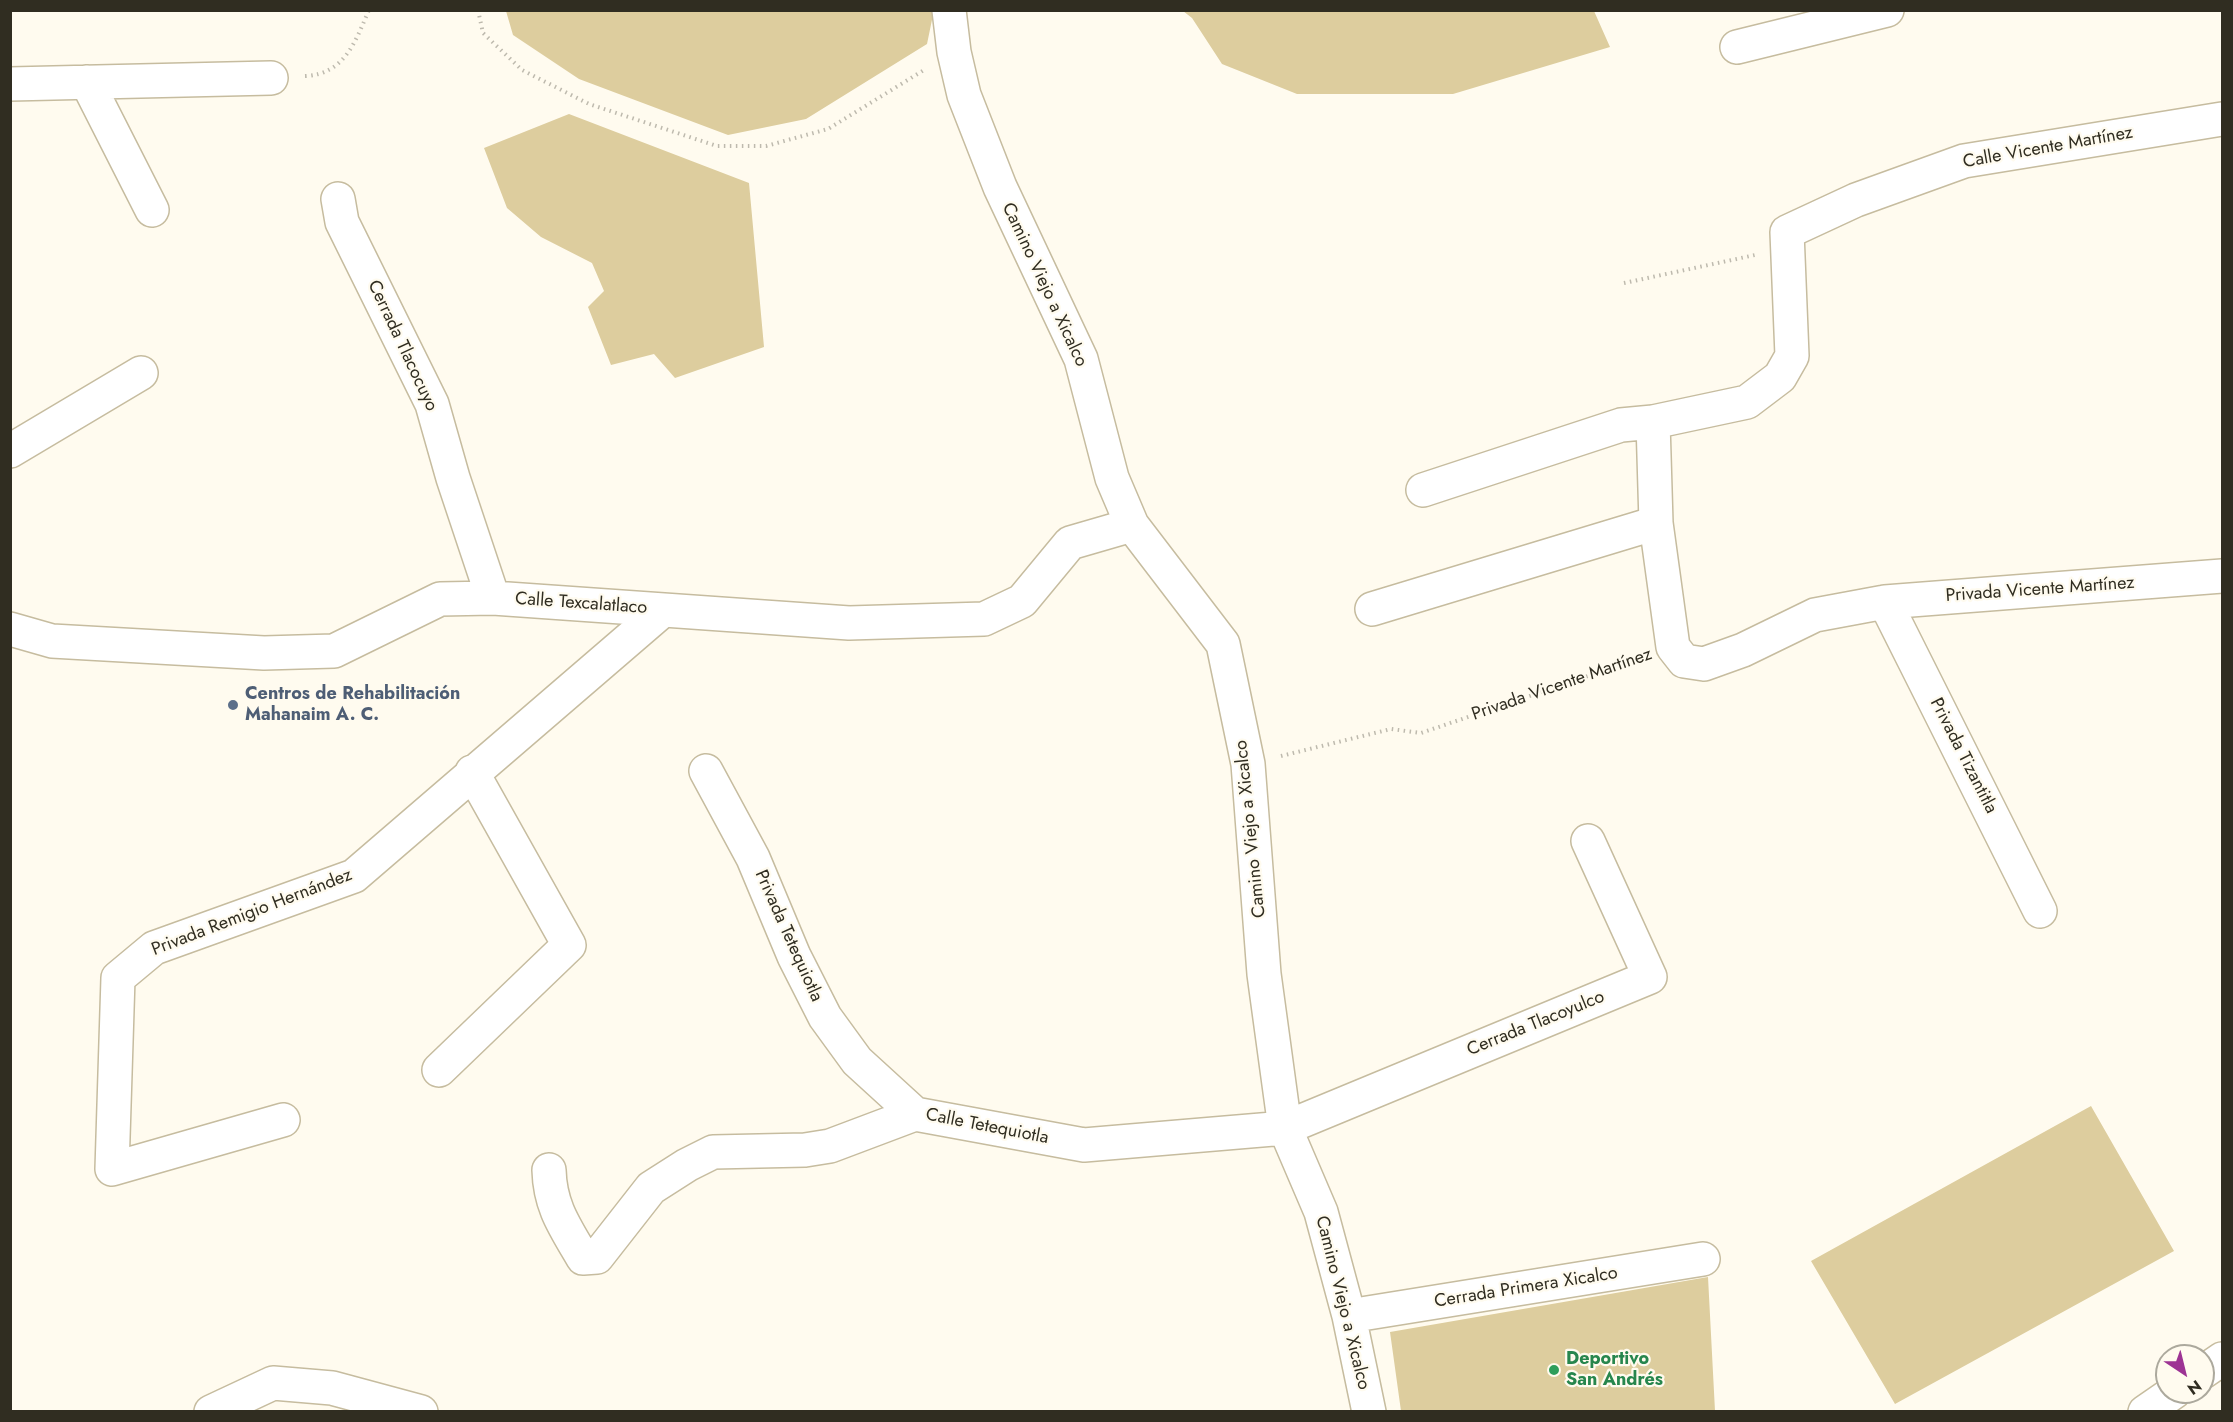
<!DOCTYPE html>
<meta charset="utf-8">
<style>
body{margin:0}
#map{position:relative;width:2233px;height:1422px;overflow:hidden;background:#fffbef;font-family:Jost,sans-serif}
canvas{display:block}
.frame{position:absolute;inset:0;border:12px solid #302d21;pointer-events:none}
.north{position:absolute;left:2155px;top:1344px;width:60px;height:60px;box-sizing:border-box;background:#fffbef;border:2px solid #aca99d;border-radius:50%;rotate:145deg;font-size:16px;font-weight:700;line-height:24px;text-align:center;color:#302d21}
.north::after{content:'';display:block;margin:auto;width:21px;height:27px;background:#9d3394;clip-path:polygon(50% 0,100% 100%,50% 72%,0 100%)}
</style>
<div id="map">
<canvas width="2233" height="1422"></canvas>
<div class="frame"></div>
<div class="north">N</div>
</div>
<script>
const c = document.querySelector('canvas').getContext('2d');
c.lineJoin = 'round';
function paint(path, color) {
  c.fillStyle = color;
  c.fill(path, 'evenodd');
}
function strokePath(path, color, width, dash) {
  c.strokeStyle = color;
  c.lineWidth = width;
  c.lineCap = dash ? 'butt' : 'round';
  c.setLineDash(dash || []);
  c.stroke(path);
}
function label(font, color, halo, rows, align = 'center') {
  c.font = font + ' Jost,sans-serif';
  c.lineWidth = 4.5;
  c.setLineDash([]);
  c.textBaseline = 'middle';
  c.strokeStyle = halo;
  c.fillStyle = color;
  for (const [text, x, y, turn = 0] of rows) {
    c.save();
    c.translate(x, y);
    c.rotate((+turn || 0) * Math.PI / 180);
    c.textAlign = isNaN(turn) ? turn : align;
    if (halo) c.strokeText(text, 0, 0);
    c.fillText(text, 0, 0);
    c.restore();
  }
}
paint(new Path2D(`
 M934,10L927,44L806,119L728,135L579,79L513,35L506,11Z
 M1183,11H1594L1610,47L1453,94H1297L1222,64L1192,18Z
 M569,114L749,183L764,347L675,378L654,354L611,365L588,307L604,291L592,263L541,237L507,208L484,148Z
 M2091,1106L2174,1251L1895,1404L1811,1261Z
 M1708,1277L1715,1411H1401L1390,1332Z`), '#ddcd9e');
const minor = new Path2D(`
 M949,10L954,52L964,95L1000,187L1081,359L1112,478L1132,525L1223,644L1248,764L1264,974L1285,1128L1321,1212L1349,1316L1369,1412
 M1737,47L1887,10
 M87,82L152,210
 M10,84L271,78
 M2222,119L1964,161L1856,200L1787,232L1792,356L1780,377L1747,402L1653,422L1656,523L1673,647L1684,661L1704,664L1743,650L1815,615L1885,602L2222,576
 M338,199L342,222L432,404L453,478L493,598
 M10,451L141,373
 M1423,490L1621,425L1653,422
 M1885,602L2040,911
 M1372,609L1656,523
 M10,629L52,641L264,653L334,651L440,599L493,598L849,623L984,619L1022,601L1070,543L1132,525
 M706,771L753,858L794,956L825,1017L857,1061L915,1114
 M439,1070L569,945L472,772
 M283,1120L112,1169L118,978L154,948L354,876L663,610
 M549,1170C550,1207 565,1227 583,1258L597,1257L651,1188L687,1165L713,1152L805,1150L830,1146L915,1114L1084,1145L1285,1128L1650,977L1588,841
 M1349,1316L1703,1259`);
const tertiary = new Path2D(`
 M2203,1372L2222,1359
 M211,1412L273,1383L332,1388L421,1412
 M2145,1412L2174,1392`);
strokePath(minor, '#c6bc9f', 36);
strokePath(tertiary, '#c6bc9f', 36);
strokePath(new Path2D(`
 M478,10L483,33L522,70L589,104L717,146H766L828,129L924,70
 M305,76C345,74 355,42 369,10
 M1624,283L1755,255
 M1281,756L1391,729L1421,733L1641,658`), '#bebaae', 4, [1.5, 4.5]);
strokePath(minor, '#fff', 33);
strokePath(tertiary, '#fff', 33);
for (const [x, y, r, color] of [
 [233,705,6,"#5c6f8a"],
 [1554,1370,6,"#2e9e5b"]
]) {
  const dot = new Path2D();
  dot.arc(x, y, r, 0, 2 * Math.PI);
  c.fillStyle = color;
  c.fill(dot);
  strokePath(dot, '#fffbef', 2);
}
label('18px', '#302d21', '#fffbef', [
 ["Calle Vicente Martínez",2048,148,-10],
 ["Camino Viejo a Xicalco",1044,285,65],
 ["Cerrada Tlacocuyo",402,346,65],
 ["Privada Vicente Martínez",2040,590,-4],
 ["Calle Texcalatlaco",581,604,4],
 ["Privada Vicente Martínez",1562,685,-19],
 ["Privada Tizantitla",1963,756,63],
 ["Camino Viejo a Xicalco",1251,829,-96],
 ["Privada Remigio Hernández",252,913,-21],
 ["Privada Tetequiotla",788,936,66],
 ["Cerrada Tlacoyulco",1536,1024,-22],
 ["Calle Tetequiotla",987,1127,11],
 ["Cerrada Primera Xicalco",1526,1288,-9],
 ["Camino Viejo a Xicalco",1342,1303,76]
]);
label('bold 18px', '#4e5e75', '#fffbef', [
 ["Centros de Rehabilitación",245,695],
 ["Mahanaim A. C.",245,716]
], 'left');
label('bold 18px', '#27864d', '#fffbef', [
 ["Deportivo",1566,1360],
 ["San Andrés",1566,1381]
], 'left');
</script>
